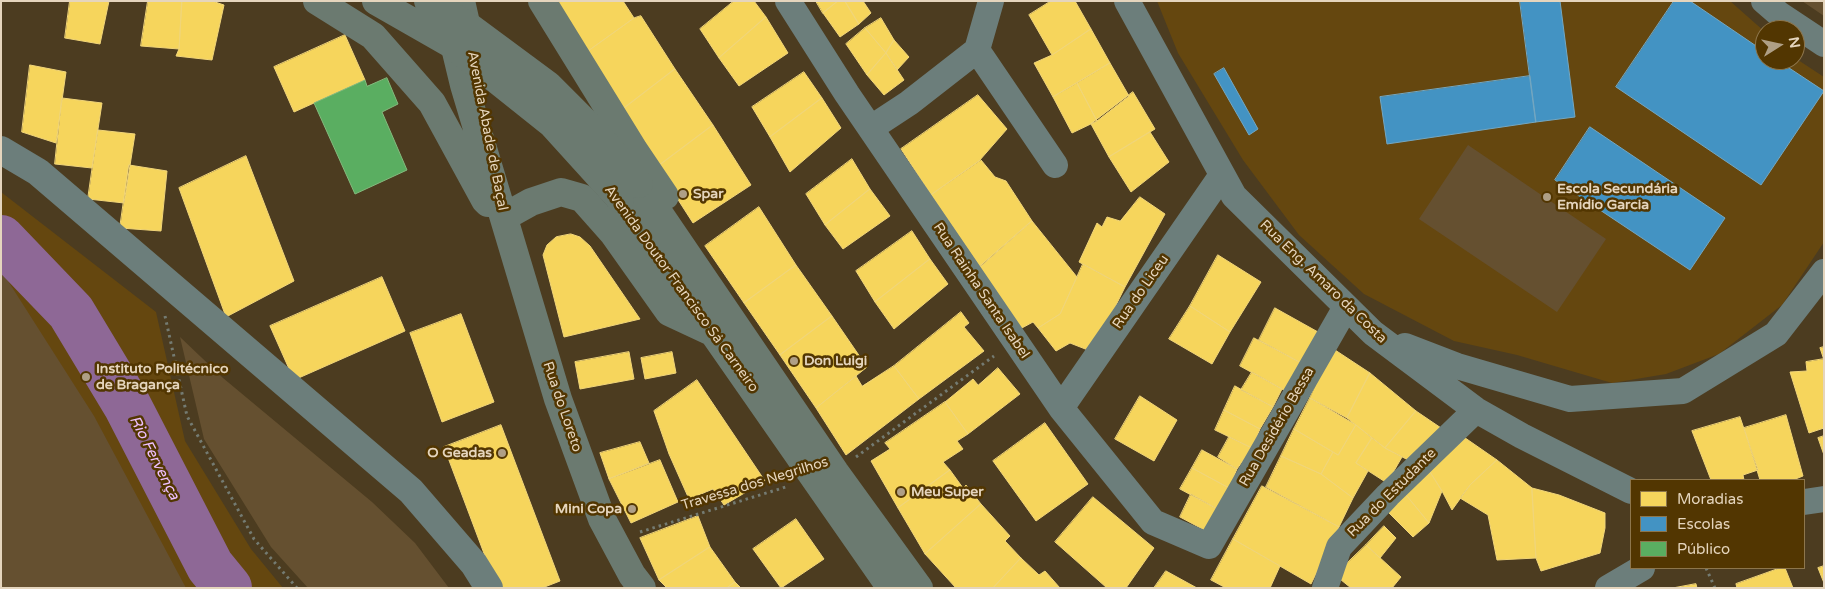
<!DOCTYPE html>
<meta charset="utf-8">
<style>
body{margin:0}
#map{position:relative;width:1825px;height:589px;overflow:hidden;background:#4c3c20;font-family:"Varela Round",sans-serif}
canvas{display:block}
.frame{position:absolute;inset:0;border:2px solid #e5d5bd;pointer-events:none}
.legend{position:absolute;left:1630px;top:479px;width:175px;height:90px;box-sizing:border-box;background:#523601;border:1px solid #8d764c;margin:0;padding:6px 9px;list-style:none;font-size:15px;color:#e5d5bd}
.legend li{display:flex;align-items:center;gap:10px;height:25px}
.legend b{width:25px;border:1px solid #8d764c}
.north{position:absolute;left:1755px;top:20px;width:50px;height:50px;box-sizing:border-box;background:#523601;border:1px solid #8d764c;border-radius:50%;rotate:80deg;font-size:14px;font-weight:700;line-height:20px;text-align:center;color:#e5d5bd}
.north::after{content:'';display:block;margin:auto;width:18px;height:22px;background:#af9f86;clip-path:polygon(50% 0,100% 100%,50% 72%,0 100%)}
</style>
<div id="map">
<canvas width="1825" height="589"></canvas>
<div class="frame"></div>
<ul class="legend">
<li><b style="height:14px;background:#f6d55c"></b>Moradias</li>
<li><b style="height:14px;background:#4393c3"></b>Escolas</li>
<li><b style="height:14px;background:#5aae61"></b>Público</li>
</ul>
<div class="north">N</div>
</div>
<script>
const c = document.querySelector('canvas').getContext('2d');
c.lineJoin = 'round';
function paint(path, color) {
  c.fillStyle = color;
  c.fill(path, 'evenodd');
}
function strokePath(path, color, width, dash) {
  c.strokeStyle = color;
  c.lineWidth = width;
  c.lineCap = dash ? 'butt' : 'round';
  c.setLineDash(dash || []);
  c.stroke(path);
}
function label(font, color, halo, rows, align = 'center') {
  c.font = font + ' "Varela Round",sans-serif';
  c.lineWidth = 5;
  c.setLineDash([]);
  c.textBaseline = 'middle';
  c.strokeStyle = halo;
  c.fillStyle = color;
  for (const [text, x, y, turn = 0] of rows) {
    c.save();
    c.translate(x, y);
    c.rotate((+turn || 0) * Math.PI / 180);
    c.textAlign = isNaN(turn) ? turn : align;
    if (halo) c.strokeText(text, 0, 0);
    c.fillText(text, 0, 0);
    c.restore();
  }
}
paint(new Path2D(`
 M1157,1H1730L1765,32V60H1795V58L1824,77V242L1782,305L1719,354L1666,374L1612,383L1517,355L1454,341L1364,294L1299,235L1243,160L1178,53Z
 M1,192L156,312L185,441L251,549L283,588H1Z`), '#65470f');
paint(new Path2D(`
 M1802,1H1824V16Z
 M1468,145L1606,239L1557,312L1419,219Z
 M1,270L94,416L186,588H1Z
 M180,337L223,378L372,502L415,543L449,588H308L271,547L204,439Z`), '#655030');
const homes = new Path2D(`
 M70,1H109L100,44L65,38Z
 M148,1H182L179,49L141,46Z
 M182,1H212L224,5L212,60L176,56L179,49Z
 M547,1H623L634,18L581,56Z
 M734,1H754L766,17L719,58L700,29Z
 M816,1H838L823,13Z
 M838,1H845L859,24L840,37L823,13Z
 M845,1H863L871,13L859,24Z
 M1051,1H1075L1091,29L1052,55L1029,15Z
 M641,16L675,69L619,112L581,56L634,18Z
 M766,17L788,53L739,86L719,58Z
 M881,18L894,40L886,53L865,28Z
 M865,28L886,53L867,75L846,44Z
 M1091,29L1110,63L1053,97L1034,63L1052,55Z
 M345,35L365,80L294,112L274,67Z
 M894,40L909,57L897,70L886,53Z
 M886,53L904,80L884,95L867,75Z
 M1110,63L1129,96L1097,121L1077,83Z
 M30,65L66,72L56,143L22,132Z
 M675,69L713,125L657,167L619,112Z
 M804,72L822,98L770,137L752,107Z
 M1077,83L1097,121L1072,133L1053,97Z
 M1133,92L1155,129L1109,157L1091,124Z
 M978,95L1007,129L979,161L931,195L901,149Z
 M62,98L102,103L92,168L55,164Z
 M822,98L841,128L790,172L770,137Z
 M713,125L751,185L693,223L657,167Z
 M98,130L135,134L124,203L88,199Z
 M1150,132L1169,162L1131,192L1109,157Z
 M246,156L294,281L226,317L179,188Z
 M852,159L870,189L825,225L806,194Z
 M981,160L995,177L1006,181L1032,221L980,267L931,195Z
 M129,165L167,171L161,231L120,228Z
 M870,189L890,216L843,249L825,225Z
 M1140,197L1165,214L1125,287L1079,262L1097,223L1102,227L1107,217L1120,221Z
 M759,207L796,265L744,303L705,246Z
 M1032,221L1077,277L1060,314L1038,328L1033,322L1020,329L978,268Z
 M912,231L930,259L875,302L856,271Z
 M571,234L580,237L590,246L640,319L564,337L543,255L547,245L556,237Z
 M1218,255L1261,282L1230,332L1190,306Z
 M930,259L948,284L894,329L875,302Z
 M1083,264L1125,287L1093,352L1070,343L1056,351L1038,328L1060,314Z
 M796,265L832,316L780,355L744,303Z
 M382,277L405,331L294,380L270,326Z
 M1190,306L1230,332L1212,364L1169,339Z
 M1275,308L1318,332L1303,364L1259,340Z
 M961,312L969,323L964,327L984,351L919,399L894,366Z
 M461,314L494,402L442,422L410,333Z
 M832,316L867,367L816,408L780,355Z
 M1254,338L1303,364L1291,394L1240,366Z
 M1824,347V360L1820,348Z
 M1332,348L1370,373L1347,418L1310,398Z
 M629,352L634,379L580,389L575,362Z
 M672,352L676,373L645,379L641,358Z
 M1824,359V428L1809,433L1790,372L1807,371L1806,362Z
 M894,366L919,399L846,455L816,408L856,376L862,386Z
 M998,368L1020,394L968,434L945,402L973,379L978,385Z
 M1252,372L1282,389L1273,407L1241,390Z
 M1370,373L1416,411L1385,448L1347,418Z
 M697,380L765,481L724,505L713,489L689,499L669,454L654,411Z
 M1235,386L1273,407L1260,429L1224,410Z
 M1140,396L1177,420L1154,461L1115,439Z
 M1310,398L1356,425L1338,455L1294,429Z
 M945,402L968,434L957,441L963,449L943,462L950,470L898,508L871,461L890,449L885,443Z
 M1224,410L1260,429L1252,448L1215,430Z
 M1416,411L1444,430L1412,462L1385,448Z
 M1786,415L1803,476L1793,480H1760L1744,428Z
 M1740,417L1758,470L1743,475L1744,480H1711L1692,431Z
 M1045,423L1088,484L1036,521L993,461Z
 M501,425L560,581L542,588H497L444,447Z
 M1356,425L1372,438L1356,463L1368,471L1353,498L1321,474L1333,452L1338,455Z
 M1294,429L1333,452L1321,474L1281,456Z
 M1458,433L1497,460L1470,485L1452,510L1442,491L1425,464Z
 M1824,436V455L1818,438Z
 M1229,437L1252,448L1237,469L1218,457Z
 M1372,438L1385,448L1402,457L1387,483L1356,463Z
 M640,442L649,463L609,479L600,453Z
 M1202,450L1237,469L1229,488L1192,468Z
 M1281,456L1321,474L1353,498L1339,527L1266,487Z
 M660,460L678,502L631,523L609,479Z
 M1497,460L1532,488L1536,558L1497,560L1488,515L1460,498L1470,485Z
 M1425,464L1442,491L1429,523L1402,490Z
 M1192,468L1229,488L1219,510L1180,489Z
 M950,470L963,488L966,485L981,504L925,554L898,508Z
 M1262,486L1339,527L1311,584L1233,539Z
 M1532,488L1559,495L1605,513V528L1600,553L1541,571L1536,558Z
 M1402,490L1429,523L1413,537L1382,506Z
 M1191,494L1219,510L1208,532L1180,517Z
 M1093,497L1154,548L1126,588H1107L1055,542Z
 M981,504L1010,536L1005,541L1021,558L993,588H956L925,554Z
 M698,516L710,547L659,580L640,538Z
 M796,519L824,559L781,588L753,549Z
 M1384,526L1396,538L1380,558L1366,545Z
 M1233,539L1280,566L1270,588H1226L1211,580Z
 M1366,545L1401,577L1392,588H1351L1335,575Z
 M710,547L735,582L727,588H667L659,580Z
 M1021,558L1039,575L1045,571L1060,588H993Z
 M1824,566V583L1818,568Z
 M1780,568H1785L1793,588H1737L1736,584Z
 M1166,571L1197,588H1154Z
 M735,582L741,588H727Z
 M1696,584L1697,588H1673Z`);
paint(homes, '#f6d55c');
strokePath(homes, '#f1d579', 1);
const schools = new Path2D(`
 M1520,1H1560L1575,117L1536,122Z
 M1674,1H1690L1765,52V60H1777L1824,91L1761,185L1616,87Z
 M1224,68L1258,129L1249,135L1214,74Z
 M1530,76L1536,122L1387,144L1380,97Z
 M1590,127L1725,218L1690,270L1555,180Z`);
paint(schools, '#4393c3');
strokePath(schools, '#74a7c1', 1);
const public = new Path2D(`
 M387,78L398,104L382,112L407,170L355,194L314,103L365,80L367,86Z`);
paint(public, '#5aae61');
strokePath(public, '#84ba7d', 1);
strokePath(new Path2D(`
 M1,239L71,312L127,405L210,566L228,588`), '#8e6896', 48);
strokePath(new Path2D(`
 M165,316L187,416L254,539L297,588
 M856,457L994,356
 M640,532L789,486
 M1706,568L1715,588`), '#747b72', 3, [2.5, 4]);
strokePath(new Path2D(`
 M788,1L847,94L1061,408L1153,522L1209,546L1346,307
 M1127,1L1234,196L1373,333L1476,410L1522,436L1631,491
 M1764,1L1779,14L1824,44
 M977,50L1055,165
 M871,128L909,103L977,50L991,1
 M1405,346L1457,366L1570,399L1683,391L1776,334L1824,272
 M1061,408L1222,175
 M1804,502L1824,499
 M1325,588L1339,547L1388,495L1476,410
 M1608,588L1642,568`), '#6c7e7b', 26);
strokePath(new Path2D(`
 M1,150L38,172L411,491L474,564L489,588`), '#6c7e7b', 28);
strokePath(new Path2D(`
 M317,1L373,36L432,103L485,200L488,203
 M461,1L470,41
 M542,1L634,150L665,196
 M451,31L464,85L558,399L602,519L632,575L642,588
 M639,184L835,472L919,588
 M620,199L891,588
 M504,217L531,202L561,192L582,198L613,233L669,312L714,333`), '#6b7a70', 28);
strokePath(new Path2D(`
 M376,1L453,45L552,124L620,199
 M428,1L471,28L548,85L598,135L639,184`), '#6b7a70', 28);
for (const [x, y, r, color] of [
 [683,194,5,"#af9f86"],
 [1547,197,5,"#af9f86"],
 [794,361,5,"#af9f86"],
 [86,377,5,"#af9f86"],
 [502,453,5,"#af9f86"],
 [901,492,5,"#af9f86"],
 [632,509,5,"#af9f86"]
]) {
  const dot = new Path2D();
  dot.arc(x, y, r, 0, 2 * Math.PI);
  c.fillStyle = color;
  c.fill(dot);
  strokePath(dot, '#523601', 2);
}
label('14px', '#e5d5bd', '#523601', [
 ["Avenida Abade de Baçal",487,131,79],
 ["Rua Eng. Amaro da Costa",1323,282,44],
 ["Avenida Doutor Francisco Sá Carneiro",681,289,54],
 ["Rua Rainha Santa Isabel",981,291,56],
 ["Rua do Liceu",1141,292,-55],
 ["Rua do Loreto",562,407,71],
 ["Rua Desidério Bessa",1277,427,-60],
 ["Travessa dos Negrilhos",755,484,-17],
 ["Rua do Estudante",1392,493,-45]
]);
label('bold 14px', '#e5d5bd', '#523601', [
 ["Escola Secundária",1557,189],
 ["Emídio Garcia",1557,205],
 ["Spar",693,194],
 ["Don Luigi",804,361],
 ["Instituto Politécnico",96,369],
 ["de Bragança",96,385],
 ["O Geadas",492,453,"right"],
 ["Meu Super",911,492],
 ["Mini Copa",622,509,"right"]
], 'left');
label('italic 15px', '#eec0ff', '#523601', [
 ["Rio Fervença",154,458,63]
]);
</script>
